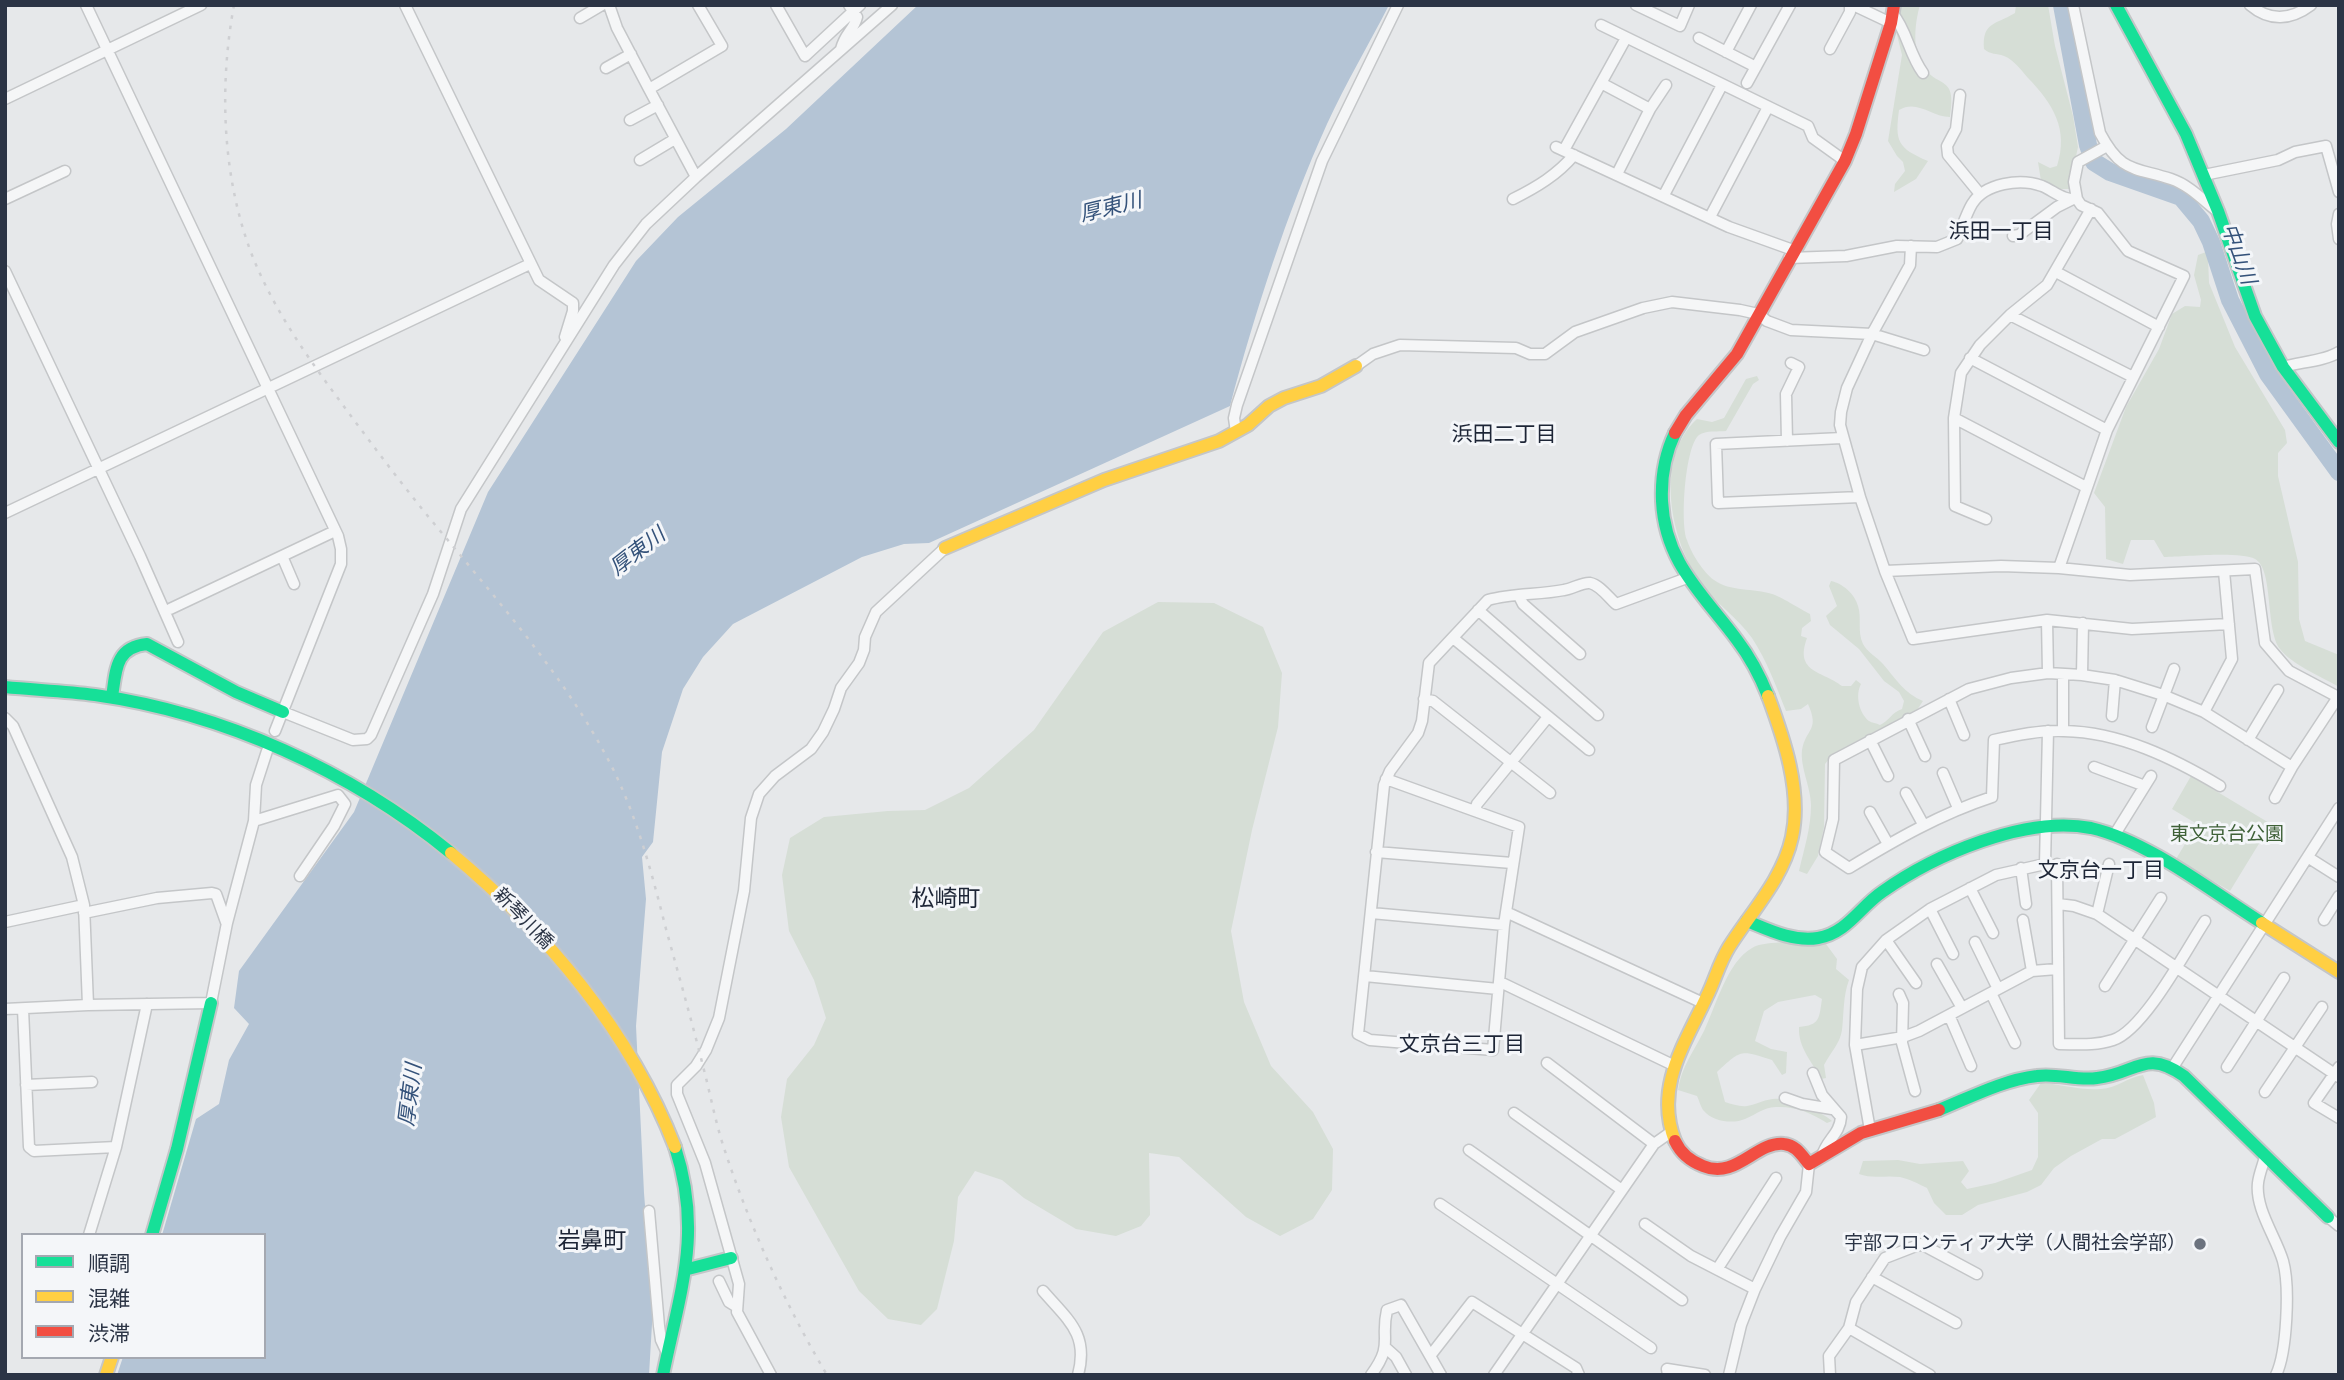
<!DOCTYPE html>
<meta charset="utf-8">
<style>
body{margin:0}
#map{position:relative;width:2344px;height:1380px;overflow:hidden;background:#e6e8ea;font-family:Manrope,"Noto Sans JP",sans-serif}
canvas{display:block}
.frame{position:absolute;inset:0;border:7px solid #2b3445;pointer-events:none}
.legend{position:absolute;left:21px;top:1233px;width:245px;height:126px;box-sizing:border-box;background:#f4f6f9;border:2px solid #a4a8b1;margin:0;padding:9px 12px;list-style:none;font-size:21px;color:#2b3445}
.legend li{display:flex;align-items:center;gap:14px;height:35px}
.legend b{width:35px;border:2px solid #a4a8b1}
</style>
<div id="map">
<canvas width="2344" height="1380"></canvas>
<div class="frame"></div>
<ul class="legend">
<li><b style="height:9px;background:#16e098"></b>順調</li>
<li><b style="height:9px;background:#ffcf43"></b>混雑</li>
<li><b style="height:9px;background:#f24e42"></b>渋滞</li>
</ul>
</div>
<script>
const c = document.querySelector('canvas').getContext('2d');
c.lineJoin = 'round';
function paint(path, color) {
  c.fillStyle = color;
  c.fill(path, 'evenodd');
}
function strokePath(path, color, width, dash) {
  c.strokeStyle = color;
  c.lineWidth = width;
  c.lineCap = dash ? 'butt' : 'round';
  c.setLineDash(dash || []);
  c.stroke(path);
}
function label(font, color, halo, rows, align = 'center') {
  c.font = font + ' Manrope,"Noto Sans JP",sans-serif';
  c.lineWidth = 6;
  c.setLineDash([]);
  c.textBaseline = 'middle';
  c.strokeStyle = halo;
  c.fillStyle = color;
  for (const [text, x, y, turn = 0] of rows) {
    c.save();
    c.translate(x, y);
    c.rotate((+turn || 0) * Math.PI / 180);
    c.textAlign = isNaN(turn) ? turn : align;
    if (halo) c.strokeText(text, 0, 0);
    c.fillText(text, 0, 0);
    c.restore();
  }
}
paint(new Path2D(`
 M1898,5H1920C1915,22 1912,49 1922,65C1938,90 1957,73 1950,117C1932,117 1917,99 1899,110C1895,141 1897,148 1928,161L1916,179L1894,192L1895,184L1905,171L1903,162L1897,156L1888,141L1902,55L1896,31L1903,21Z
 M2016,5H2048L2055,46L2073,116L2078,147L2069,189H2058L2041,181L2038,162L2050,168L2057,166C2069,129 2053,104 2028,78C2022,71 2013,59 2004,56C1996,53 1991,55 1984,49C1982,22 1995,25 2015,13Z
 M2206,252L2208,257L2209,283L2235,347L2285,430L2287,443L2278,453V476L2298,562L2299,619L2305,641L2339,655V687C2322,677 2291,664 2280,649C2265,629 2274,569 2255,559C2240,551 2183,557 2164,557L2154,540H2131L2123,564L2106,559L2105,507L2094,493L2126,407L2159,349L2172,314L2185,306L2200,307L2201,300L2194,275L2198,255Z
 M1757,376L1759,380L1753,384L1726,431C1718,432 1706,430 1699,435C1685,446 1680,523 1687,540C1691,553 1703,572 1714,580C1730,592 1754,588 1772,594C1780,596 1800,609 1810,614L1811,621L1802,628L1801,636L1807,638C1794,673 1823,671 1842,686H1851L1856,680L1861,684C1855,695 1859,713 1869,721C1872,723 1876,723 1880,725C1889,721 1892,712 1902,709L1904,701L1899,692L1884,681L1859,649L1830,625L1826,616L1837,606L1829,586L1831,581C1842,583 1855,594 1858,606C1862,618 1857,631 1863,644C1867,652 1877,657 1883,664C1895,678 1905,694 1923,701L1917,710L1834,753L1825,764L1824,827L1818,856L1807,874L1799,871C1804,849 1811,828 1811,805C1811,788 1800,767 1802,750C1806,728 1820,731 1808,704L1801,709L1786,711C1776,686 1767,661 1752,638C1738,618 1715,603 1701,583C1670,541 1654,458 1697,419L1712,422L1724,418L1746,379Z
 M1158,602L1214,603L1263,627L1282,673L1278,727L1252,830L1231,931L1244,1002L1271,1066L1313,1112L1333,1149L1332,1190L1313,1219L1280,1236L1246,1217L1179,1157L1149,1153L1150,1215L1141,1226L1116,1236L1076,1229L1024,1198L1002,1180L975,1171L958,1197L954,1241L937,1309L921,1325L888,1319L859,1291L789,1167L781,1117L787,1079L814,1045L826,1018L814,980L789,931L782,875L790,838L824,817L888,811L925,810L969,788L1034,730L1103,632Z
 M2191,776L2271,824L2230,891L2176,859L2197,824L2172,809Z
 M1784,942L1826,944L1837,959L1836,969L1849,980C1843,996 1844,1013 1842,1030C1840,1044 1830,1053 1824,1065L1826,1078L1821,1079C1812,1061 1798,1048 1799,1027C1820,1025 1819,1019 1822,999L1815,995L1778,1002L1764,1011L1755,1041L1771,1049L1787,1052L1786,1073L1782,1075L1772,1060C1740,1050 1742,1049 1717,1072L1725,1102C1732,1104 1740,1107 1747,1106C1758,1104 1769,1097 1780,1099C1792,1100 1824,1113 1832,1121L1827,1123C1812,1113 1795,1106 1776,1107C1762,1108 1757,1114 1745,1119C1734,1124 1713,1122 1704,1111C1701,1108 1699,1100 1697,1096L1678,1090C1681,1067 1694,1051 1704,1031C1716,1006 1727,962 1752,948C1760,943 1774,943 1784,942Z
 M2143,1075L2154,1103L2156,1117L2115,1139H2102L2071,1156L2054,1168L2041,1185L2027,1192L1978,1205L1962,1215H1946L1934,1203L1927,1188C1919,1184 1909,1179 1900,1177C1885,1175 1872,1179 1859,1174L1863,1161L1898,1160L1920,1164L1963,1161L1969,1171L1961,1182L1967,1189L1995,1183L2032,1170L2038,1157V1113L2029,1100L2041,1083C2061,1084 2082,1091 2101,1089C2117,1088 2128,1077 2143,1075Z`), '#d6ded6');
paint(new Path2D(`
 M918,5H1389C1369,44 1346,83 1327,124C1287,212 1255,312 1230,406L929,543L904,544L862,557L733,624L703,657L683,689L662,752L653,842L642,857L646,899L636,1026L644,1193L653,1307L649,1375H117L123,1357H264V1235H162L196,1119L219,1104L229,1060L249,1024L234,1008L239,971L354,812L488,492L636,261L678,217L786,129Z`), '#b4c4d5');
strokePath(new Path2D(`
 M2062,5L2088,145L2094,162L2110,172L2181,197L2201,221L2211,242L2230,300L2268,374L2339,472`), '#b4c4d5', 18);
const street = new Path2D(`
 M86,5L338,536L341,549V564L275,731
 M405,5L539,280L573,303V311L565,337
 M609,5L617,28L649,89L722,46L698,5
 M776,5L805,56L860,5
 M1636,5L1680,26L1689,5
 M1853,5L1891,23
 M2073,5L2100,133C2121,173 2134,167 2171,179C2189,185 2203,200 2217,211
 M2250,5C2270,22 2291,20 2311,5
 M1893,14C1907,31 1909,54 1923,73
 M580,18L602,5
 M1601,25L1808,126L1813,138L1845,161
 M1699,38L1756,67
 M841,49C845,33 854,30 857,17L849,5
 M1830,49L1850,12V5
 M1726,52L1751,5
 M606,68L631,54
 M1601,83L1650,109
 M1747,83L1790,5
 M649,89L696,177
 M1960,95L1956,129L1947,146L1948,155L1980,194
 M5,99L201,5
 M630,120L658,105
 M1556,147L1729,227L1793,250
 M1564,150L1626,38
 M640,160L675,139
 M1617,174L1650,109L1666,85
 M2204,175L2278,160L2295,152L2326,146L2339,192
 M1664,195L1722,85
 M5,199L65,171
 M1513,199C1537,187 1557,175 1574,155
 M2077,199L2074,182L2078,162L2107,146
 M2339,214L2337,224L2339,239
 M1710,217L1768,107
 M2013,236L2019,235L2057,207L2071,200
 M1911,246L1910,265L1872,334L1847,388L1841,412L1840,425L1860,497L1885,571L1913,639L2047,620L2132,629L2229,624
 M1789,258L1846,256L1897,246L1937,247L1957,239C1962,228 1966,214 1972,204C1985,183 2020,178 2042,186C2054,191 2064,201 2077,199L2081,205L2098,213L2128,251L2184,276L2107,430L2059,568
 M5,271L140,556L178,642
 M2056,272L2159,327
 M2010,315L2133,377
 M1970,358L2107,430
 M1356,366L1373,354L1400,345L1516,348L1530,354H1545L1575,332L1643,308L1672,302L1740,310L1758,314L1767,321L1791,330L1872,334L1924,350
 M2283,367C2300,362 2325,361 2339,352
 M1954,418L2086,487
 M1236,432L1234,418L1237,405L1322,161L1398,5
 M1842,438L1716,444L1718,503L1860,497
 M1787,441L1786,394L1799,367L1791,363
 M5,513L530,264
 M1986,519L1955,506L1954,418L1961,373L1980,345L2010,315L2047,285L2091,209
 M282,556L294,584
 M1885,571L2001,566L2059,568L2130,575L2255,569L2265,643L2289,671L2338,697L2292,767L2275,798
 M1519,596L1523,604L1580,654
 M170,609L335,531
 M1478,610L1598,715
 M2047,620L2048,673
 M1453,638L1589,750
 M2082,675L2083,623
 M1424,699L1433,701L1550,793
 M1949,699L1964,735
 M283,712L353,740L367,739L371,735L433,594L461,509L614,265L646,224L696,177L892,5
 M2204,712L2232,659L2224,571
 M2112,716L2115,680
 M5,718L13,726L72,857L84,905L88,1005
 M1908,719L1925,756
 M2152,727L2174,669
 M2063,731V674
 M1870,740L1888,776
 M2248,740L2278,690
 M2094,767L2145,786
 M1943,773L1958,808
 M1386,779L1519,827L1504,925L1493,1050L1370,1040L1358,1034L1384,785L1390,771L1418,733L1422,721L1429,663L1488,600C1512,593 1539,595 1564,590C1572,589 1583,582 1590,583C1600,585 1609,598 1616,604L1687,578
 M2220,786C2173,758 2120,732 2064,731C2041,730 2017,735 1994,740L1992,797C1940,814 1895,840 1849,868L1825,852L1833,819L1834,760L1969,689L2011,678L2048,673L2082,675L2115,680L2163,695L2204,712L2292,767
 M1906,793L1923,824
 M1475,811L1477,804L1548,717
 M1870,812L1888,844
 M254,821L338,795L345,804L334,826L300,876
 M2115,834L2151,776
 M1376,852L1512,863
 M2309,858L2339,877
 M2057,864L2059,1044C2077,1044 2095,1046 2113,1040C2144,1030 2186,950 2205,921
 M2021,868L2026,904
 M1970,888L1993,933
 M2058,904L2074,906L2097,914L2339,1077
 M1930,909L1953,954
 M1506,912L1703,1003
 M84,913L157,898L212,893L216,894L226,922
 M1371,913L1504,925
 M2097,914L2109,864
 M2023,920L2032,971
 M2324,920L2339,896
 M5,922L84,905
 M1886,940L1916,983
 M1975,942L1998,989
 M1937,964L1962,1008
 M1365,976L1498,989
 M1500,982L1675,1066
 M2105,986L2161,898
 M1991,993L2015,1043
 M1899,994L1903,1003L1902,1043L1915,1091
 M5,1009L88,1005L211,1003L227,923L254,821L256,785L267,751
 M23,1009L29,1147L34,1151L116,1147
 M1949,1015L1971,1066
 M1855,1045L1903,1037L1919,1031L2032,971L2057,969
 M1547,1063L1654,1144
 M2173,1067L2339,808
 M2227,1067L2284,978
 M2339,1067L2314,1103L2339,1118
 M1813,1073L1822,1095L1841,1117C1840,1134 1826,1140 1822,1156
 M26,1085L92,1082
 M2265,1092L2322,1007
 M1785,1098L1802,1104L1832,1109
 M1514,1113L1622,1190
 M1870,1130L1855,1045L1857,989L1862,967L1886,940L1930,909L1996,875L2045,864L2048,731
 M1469,1150L1682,1300
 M2265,1157C2263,1165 2259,1174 2258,1183C2255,1209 2276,1237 2283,1261C2290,1286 2287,1352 2276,1375
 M1440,1204L1651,1348
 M649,1211L659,1326L661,1340L667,1353
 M2328,1217L2339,1226
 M1645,1224L1691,1256L1755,1289
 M89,1235L116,1147L147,1004
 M1718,1268L1776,1178
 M1872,1277L1956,1323
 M719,1281L729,1302L737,1307
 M1043,1291C1068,1320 1089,1334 1078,1375
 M1386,1348L1396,1357L1406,1375
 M1430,1356L1472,1302L1576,1368L1579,1375
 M771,1375L737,1312L739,1284L705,1163L677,1094V1085L696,1066L706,1050L719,1018L744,891L751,818L759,794L775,776L811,749L823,732L834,709L841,688L859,663L864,650L865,637L876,612L945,548
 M1371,1375C1394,1344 1380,1340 1387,1310L1401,1305L1441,1375
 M1494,1375L1654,1144L1671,1132
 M1668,1375L1667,1369L1705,1375
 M1729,1375L1741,1325L1755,1289L1780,1237L1806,1192L1809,1164
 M1830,1375L1829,1356L1849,1328
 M1930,1375L1849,1328L1856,1302L1885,1258L1921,1244L1977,1274`);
const fast = new Path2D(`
 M2116,5L2186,134L2218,211L2255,316L2283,367L2339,442
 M1675,433C1665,454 1661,478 1662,501C1665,563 1703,594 1737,640C1750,657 1760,676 1768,696
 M5,687C35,690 65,691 95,695C223,713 351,771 451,853
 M112,697C116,671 115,647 147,644L236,692L283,712
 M1747,921C1769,930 1793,942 1818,938C1847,933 1860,907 1882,892C1934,855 2026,815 2091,828C2148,841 2211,891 2262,923
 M1939,1110C1971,1097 2003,1080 2037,1076C2057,1073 2077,1081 2097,1078C2136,1074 2145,1048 2184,1076L2328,1217
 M152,1235L177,1149L211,1003
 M688,1269L731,1258
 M663,1375C680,1291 703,1233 675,1147`);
const slow = new Path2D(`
 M945,548L1104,480L1219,441L1248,425L1269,406L1284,398L1321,386L1356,366
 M451,853C546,932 630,1031 675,1147
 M2262,923L2339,972
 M1675,1141C1654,1087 1685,1044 1707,996C1715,980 1719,963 1729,947C1751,912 1783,879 1792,837C1802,791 1784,739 1768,696
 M106,1375L112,1357`);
const jam = new Path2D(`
 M1675,433L1686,415L1737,354L1845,161L1856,134L1891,23L1894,5
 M1675,1141C1681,1154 1690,1161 1703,1166C1736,1180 1756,1141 1784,1144C1796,1145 1802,1156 1809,1164L1861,1133L1939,1110`);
strokePath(street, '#c4c6c8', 13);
strokePath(fast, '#c4c6c8', 16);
strokePath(slow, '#c4c6c8', 16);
strokePath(jam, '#c4c6c8', 16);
strokePath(street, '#f5f6f7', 10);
strokePath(fast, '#16e098', 12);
strokePath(slow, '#ffcf43', 12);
strokePath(jam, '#f24e42', 12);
strokePath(new Path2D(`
 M234,5C219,86 222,177 252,255C275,313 311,362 348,412C380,455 412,498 447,539C507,612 570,684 613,769C638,820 652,874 666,929C679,976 692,1022 704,1070C711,1097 716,1125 725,1151C750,1227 786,1306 827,1375`), '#cecfd2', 2.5, [3.5, 7]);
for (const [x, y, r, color] of [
 [2200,1244,7,"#6c737f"]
]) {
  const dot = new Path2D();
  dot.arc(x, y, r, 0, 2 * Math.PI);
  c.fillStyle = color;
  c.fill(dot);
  strokePath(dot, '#f4f6f9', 2.5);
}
label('19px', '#3f6138', '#f4f6f9', [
 ["東文京台公園",2227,835]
]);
label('19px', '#2b3445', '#f4f6f9', [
 ["新琴川橋",523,919,46]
]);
label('19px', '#2b3445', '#f4f6f9', [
 ["宇部フロンティア大学（人間社会学部）",2186,1244]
], 'right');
label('italic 21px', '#34527a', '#f4f6f9', [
 ["厚東川",1111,208,-14],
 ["中山川",2238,254,70],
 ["厚東川",638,552,-38],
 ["厚東川",411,1095,-83]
]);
label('21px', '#1d2536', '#f4f6f9', [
 ["浜田一丁目",2001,232],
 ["浜田二丁目",1504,435],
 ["文京台一丁目",2101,871],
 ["文京台三丁目",1462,1045]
]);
label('23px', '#1d2536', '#f4f6f9', [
 ["松崎町",946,900],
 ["岩鼻町",592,1242]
]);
</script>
